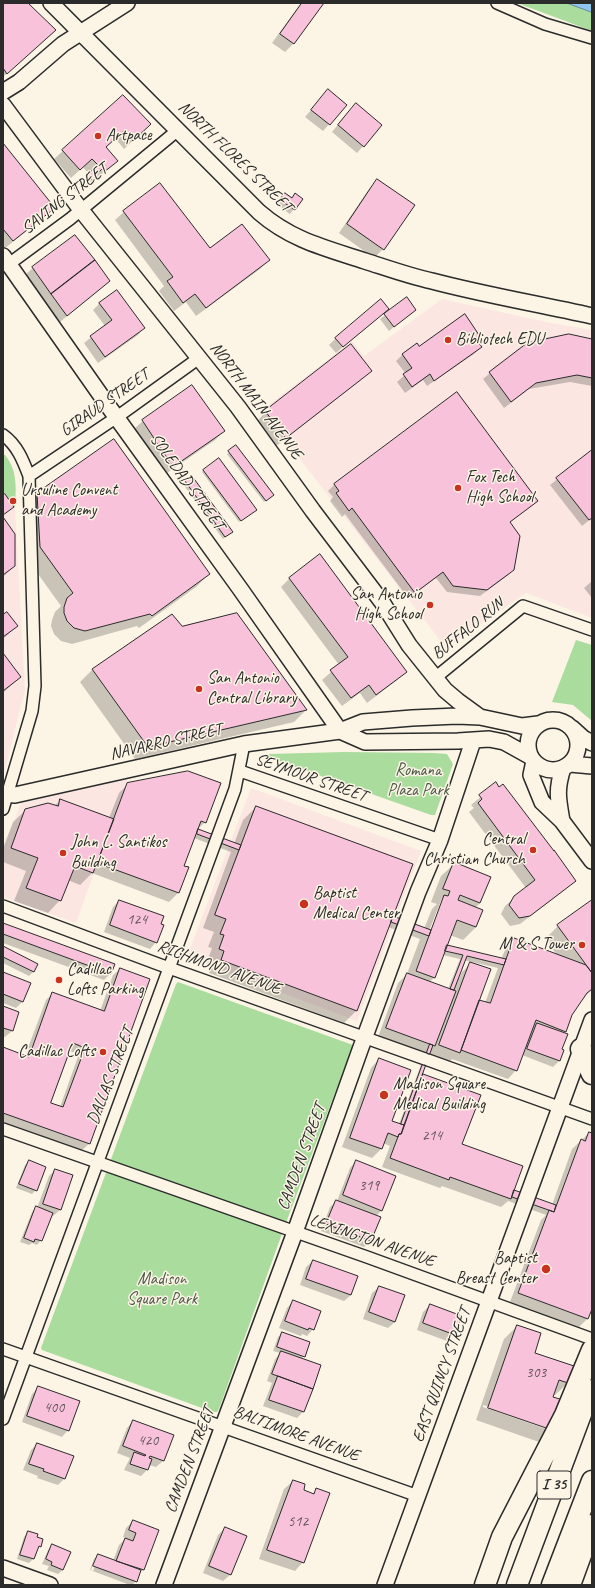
<!DOCTYPE html>
<style>
body{margin:0}
#map{position:relative;width:595px;height:1588px;overflow:hidden;background:#fcf5e5;font-family:Caveat,sans-serif}
canvas{display:block}
.frame{position:absolute;inset:0;border:4px solid #2b2b2b;pointer-events:none}
</style>
<div id="map">
<canvas width="595" height="1588"></canvas>
<div class="frame"></div>
</div>
<script>
const c = document.querySelector('canvas').getContext('2d');
c.lineJoin = 'round';
function paint(path, color) {
  c.fillStyle = color;
  c.fill(path, 'evenodd');
}
function strokePath(path, color, width, dash) {
  c.strokeStyle = color;
  c.lineWidth = width;
  c.lineCap = dash ? 'butt' : 'round';
  c.setLineDash(dash || []);
  c.stroke(path);
}
function label(font, color, halo, rows, align = 'center') {
  c.font = font + ' Caveat,sans-serif';
  c.lineWidth = 3;
  c.setLineDash([]);
  c.textBaseline = 'middle';
  c.strokeStyle = halo;
  c.fillStyle = color;
  for (const [text, x, y, turn = 0] of rows) {
    c.save();
    c.translate(x, y);
    c.rotate((+turn || 0) * Math.PI / 180);
    c.textAlign = isNaN(turn) ? turn : align;
    if (halo) c.strokeText(text, 0, 0);
    c.fillText(text, 0, 0);
    c.restore();
  }
}
paint(new Path2D(`
 M442,299L546,322L592,330V618L526,593L446,648L262,410L352,341L364,356Z
 M3,453L14,471L16,489L15,508L25,690L3,777Z
 M129,776L76,923L3,897V850L21,803Z
 M251,788L421,851L357,1021L187,957Z`), '#fbe6e2');
paint(new Path2D(`
 M517,3H592V31Z
 M3,453C18,468 16,488 15,508L3,491Z
 M576,640L592,645V721L573,705L552,702Z
 M344,752L434,753L447,754L453,764L435,815H431L267,757L268,754Z
 M178,982L353,1045L284,1228L219,1409L217,1412H213L42,1350L41,1348L176,984Z`), '#aadc9e');
const water = new Path2D(`
 M567,3H592V12Z`);
paint(water, '#91c4ee');
strokePath(water, '#6887a0', 1);
paint(new Path2D(`
 M3,3H27L45,38L3,77Z
 M301,3H323L294,43L285,52L272,43Z
 M123,97L141,133L124,149L115,138L105,148L117,161L88,186L83,188L79,184L89,174L83,167L71,178L54,159Z
 M322,97L346,105L323,131L305,117Z
 M349,111L363,146L357,153L332,132Z
 M3,144L54,207L45,216L4,249Z
 M378,181L383,249L374,258L339,233L369,189Z
 M285,194L292,198L295,195L302,199L290,214L277,205Z
 M124,212L210,250L268,260L260,269L196,316L186,302L174,311L159,291L164,286L115,220Z
 M33,268L109,281L60,322L26,274Z
 M406,299L415,310L389,331L380,319Z
 M100,303L144,328L138,335L98,363L84,343L105,326L93,310Z
 M381,315L336,353L329,345L336,338Z
 M592,340V386L570,382L529,389L504,408L483,379L490,373Z
 M477,341L481,347L474,354L427,386L423,380L405,393L397,382L406,374L396,361L403,354L419,347Z
 M371,371L362,379L276,446L257,421L266,412Z
 M143,421L224,431L215,440L164,475L134,429Z
 M236,447L271,497L264,502L227,454Z
 M592,451V518L582,526L550,485Z
 M204,470L254,512L239,522L202,472Z
 M192,477L230,534L223,539L183,484Z
 M335,484L537,501L509,523L514,569L507,576L480,596L447,592L436,578L408,598L345,514L342,517L330,501L333,497L328,491Z
 M38,494L209,574L196,587L139,628L137,626L72,644L61,641L54,634L51,626L52,620L55,612L61,606L28,560L25,507Z
 M3,519L14,566L3,577Z
 M290,578L406,671L397,680L367,703L360,693L342,706L322,680L339,665L281,587Z
 M592,581V598L584,588Z
 M172,615L182,628L306,710L294,722L135,759L80,682L92,670Z
 M3,616L17,626L3,639Z
 M3,654L20,677L3,693Z
 M128,784L205,822L197,830L234,844L243,820L256,807L390,921L393,918L424,929L432,909L437,904L431,902L441,876L454,864L489,877L480,903L475,908L476,927L463,940L450,935L445,949L501,959L506,948L514,939L557,955L545,939L558,926L592,901V990L586,995L571,1015L563,1033L560,1060L553,1067L522,1055L516,1070L508,1079L452,1059L450,1061L429,1053L422,1075L479,1095L461,1144L512,1194L514,1191L552,1205L572,1149L589,1133L592,1134V1306L588,1318L579,1327L510,1302L541,1220L546,1215L508,1201L501,1207L442,1186L440,1188L382,1167L390,1146L383,1143L381,1149L372,1158L342,1147L371,1068L379,1059L391,1121L399,1124L425,1054L378,1037L398,983L407,974L420,939L388,927L357,1010L344,1023L209,973L212,963L207,962L212,948L208,947L214,932L203,928L231,852L194,838L183,866L188,868L178,893L169,902L92,873L80,885L68,880L60,900L48,913L14,901L26,871L3,862V848L13,822L26,810L54,806L61,800L109,818L119,793ZM442,898L444,899L432,931H429ZM443,955L460,959L448,989L429,982L434,978ZM464,960L472,962L462,972L459,979H457ZM472,962L498,968L485,1003L478,1000Z
 M496,784L575,881L566,889L520,924L510,926L501,914L505,906L526,888L469,812L474,808L471,805Z
 M119,901L156,942L150,949L104,932L113,907Z
 M3,924L111,973L104,980L3,943Z
 M3,947L37,964L33,972L29,976L3,963Z
 M120,969L149,979L89,1144L82,1150L3,1122V1048L25,1056L46,1000L53,993L100,1011L113,975ZM69,1051L79,1054L60,1107L50,1104Z
 M3,973L23,1001L16,1008L3,1003Z
 M3,1007L12,1031L5,1037L3,1036Z
 M29,1161L36,1190L32,1194L16,1188L25,1165Z
 M356,1161L382,1210L376,1216L380,1217L371,1241L364,1247L321,1231L330,1207L337,1201L350,1168Z
 M55,1170L72,1176L60,1210L53,1216L50,1215L41,1240L37,1245L32,1243L29,1245L20,1242L32,1212L36,1208H37L49,1176Z
 M313,1261L351,1295L344,1301L300,1285L306,1267Z
 M379,1287L395,1322L388,1328L363,1319L372,1293Z
 M293,1301L313,1329L307,1336L302,1334L301,1336L279,1328L287,1308Z
 M430,1305L454,1334L447,1341L417,1330L423,1312Z
 M517,1326L533,1353L568,1383L555,1395H553L551,1429L539,1442L476,1420L504,1339ZM483,1405L546,1426V1429L483,1407Z
 M282,1333L304,1356L301,1359L320,1366L303,1412L297,1418L263,1406L272,1383L267,1381L275,1359L280,1353L273,1351L278,1337Z
 M39,1387L68,1430L62,1437L22,1422L32,1394Z
 M133,1421L172,1435L163,1461L156,1467L149,1465L147,1470L141,1476L124,1470L130,1458L117,1453L127,1428Z
 M37,1444L72,1457L64,1479L58,1485L37,1478L38,1476L23,1470L31,1450Z
 M293,1481L302,1491L312,1494L317,1490L303,1562L295,1571L259,1559L284,1489Z
 M133,1521L158,1530L143,1570L139,1574L136,1581L132,1585H130L90,1570L94,1559L98,1555L113,1561L119,1545L126,1538L123,1537L126,1528ZM95,1559H97L93,1571L91,1570Z
 M225,1528L245,1536L230,1575L223,1581L203,1573L218,1535Z
 M28,1532L36,1538L40,1546L36,1549L33,1559L29,1563L17,1559L24,1537Z
 M52,1546L69,1553L63,1570L58,1574L47,1570L49,1566L42,1564L48,1550Z`), '#0003');
const building = new Path2D(`
 M3,3H28L56,30L7,74L3,68Z
 M302,3H324L294,44L280,34Z
 M328,89L347,105L330,125L311,110Z
 M123,95L151,124L133,141L125,130L106,147L118,161L104,172L102,169L96,175L98,177L92,180L87,175L98,165L92,159L80,170L62,150Z
 M356,103L382,125L364,147L338,125Z
 M3,143L55,208L13,241L3,229Z
 M377,179L415,205L384,250L347,224Z
 M160,183L210,248L242,224L270,260L206,308L195,294L183,303L167,281L173,277L123,211Z
 M285,193L292,198L295,193L303,199L295,210L280,200Z
 M75,235L95,260L51,294L32,267Z
 M95,260L110,281L67,316L51,294Z
 M117,290L145,328L105,357L90,336L112,320L99,303Z
 M407,297L416,310L394,327L384,314Z
 M381,299L389,309L343,347L335,338Z
 M465,314L481,338L477,341L482,347L434,381L430,374L412,387L403,374L412,368L402,354L417,343L419,346Z
 M569,334L592,339V378L577,375L536,383L511,402L489,372L527,343Z
 M351,344L372,371L286,438L265,411Z
 M192,385L225,431L173,467L142,420Z
 M457,392L538,501L510,522L520,536L514,570L487,590L453,586L443,572L415,593L352,508L349,511L336,493L339,491L334,484Z
 M114,439L210,574L152,616L150,614L85,631L74,628L67,621L64,613V607L67,598L73,593L40,547L37,493Z
 M236,445L274,495L266,501L228,451Z
 M592,450V518L589,520L556,478Z
 M219,458L257,510L241,521L203,470Z
 M192,476L233,532L225,537L185,481Z
 M5,494L14,507L3,515V495Z
 M3,517L15,534V566L3,575Z
 M320,554L407,672L376,695L369,685L351,698L330,670L348,657L289,578Z
 M7,612L18,626L3,637V615Z
 M237,613L307,710L148,747L92,669L172,614L182,626Z
 M3,653L21,677L3,691Z
 M188,771L221,783L206,823L201,821L184,866L189,867L179,893L97,863L127,783Z
 M496,782L499,787L503,784L554,851V850L576,881L530,916L519,918L509,905L514,896L535,880L478,803L482,799L479,795Z
 M60,799L114,819L93,873L75,866L61,901L26,888L38,858L11,848L25,809L48,803L58,806Z
 M256,806L413,864L357,1011L221,960L224,951L219,949L224,935L220,934L226,919L215,915Z
 M198,829L241,845L239,850L197,834Z
 M454,862L491,877L480,903L460,895L458,900L483,910L476,927L457,920L435,978L416,971L444,895L448,896L450,891L443,889Z
 M119,900L164,916L161,924L164,925L157,943L110,925Z
 M592,900V973L557,925Z
 M393,916L431,930L429,936L391,922Z
 M3,923L115,964L111,974L3,934Z
 M514,938L586,965L592,973V989L587,993L572,1015L566,1032L536,1020L517,1071L461,1050L479,1000L490,1003Z
 M447,945L506,959L504,965L467,956L454,990L450,989L463,955L445,951Z
 M3,946L38,964L34,972L3,957Z
 M470,962L491,969L460,1053L439,1045Z
 M120,968L150,979L90,1144L3,1113V1047L29,1057L52,992L104,1011ZM73,1043L85,1048L63,1107L51,1103Z
 M3,972L31,983L23,1002L3,994Z
 M407,973L456,991L435,1046L386,1028Z
 M3,1006L19,1012L13,1031L3,1028Z
 M537,1023L568,1034L562,1049L564,1050L560,1061L527,1049Z
 M430,1044L433,1045L404,1125L401,1124Z
 M379,1058L411,1070L392,1121L404,1125L401,1134H399L398,1137L388,1133L382,1149L350,1138Z
 M423,1074L481,1095L462,1144L523,1166L511,1199L450,1177L449,1180L390,1158L399,1134H401Z
 M589,1132L592,1133V1309L588,1319L518,1293L549,1210L554,1212L581,1139L585,1141Z
 M29,1160L46,1167L37,1191L19,1184Z
 M356,1160L396,1176L382,1211L343,1195Z
 M55,1169L73,1175L61,1210L43,1204Z
 M514,1190L556,1205L554,1212L512,1197Z
 M336,1200L381,1217L371,1241L326,1224Z
 M36,1206L53,1213L42,1241L35,1239L34,1242L24,1238Z
 M313,1260L358,1276L351,1295L306,1279Z
 M379,1286L405,1295L395,1322L369,1312Z
 M293,1300L321,1311L314,1330L309,1328L308,1330L285,1321Z
 M430,1304L462,1316L455,1335L423,1323Z
 M517,1325L541,1333L535,1353L574,1366L568,1383L559,1380L553,1397L563,1400L552,1430L488,1408Z
 M282,1332L310,1342L305,1357L277,1347Z
 M281,1351L321,1365L313,1389L272,1374Z
 M278,1376L313,1389L304,1412L269,1400Z
 M38,1386L80,1401L69,1431L27,1416Z
 M133,1420L174,1435L164,1461L150,1456L149,1458L152,1459L148,1470L130,1464L134,1452L145,1456L146,1455L123,1446Z
 M37,1443L74,1456L65,1479L43,1471L44,1469L29,1464Z
 M293,1480L305,1484L304,1490L314,1494L316,1488L330,1493L304,1563L267,1550Z
 M133,1520L159,1530L144,1570L116,1561L125,1538L133,1541L136,1533L129,1530Z
 M225,1527L247,1536L231,1575L209,1566Z
 M28,1531L38,1534L37,1537L43,1539L41,1547L39,1546L34,1559L20,1555Z
 M52,1544L71,1552L63,1570L51,1565L52,1562L46,1559Z
 M98,1554L141,1570L137,1582L93,1566Z`);
paint(building, '#f9c2db');
strokePath(building, '#2b2b2b', 1);
const street = new Path2D(`
 M497,3L545,24L592,38
 M9,264L70,219L178,130
 M3,435C17,445 23,460 29,476L35,686L32,711L3,809
 M29,476L117,417L199,358
 M435,678L523,606L592,630
 M240,771L440,840
 M3,906L158,964L425,1059
 M428,1060L592,1119
 M3,1129L367,1257L592,1339
 M3,1349L418,1496
 M3,1419L235,789L244,744`);
const secondary = new Path2D(`
 M51,3L259,212C291,240 325,248 365,261C387,268 409,276 432,281C485,295 539,304 592,316
 M3,92L19,82L63,44L127,3
 M3,105L81,210L238,407L313,511L382,602L409,645L445,690L458,701L480,717
 M3,256L109,407L241,590L340,731
 M528 745a25 25 0 1 1 50 0a25 25 0 1 1-50 0Z
 M572,728L583,738L592,743
 M340,731L365,742L458,741L489,739L504,742L531,757
 M534,761L531,775L542,802L562,821L592,861
 M570,764L592,766
 M3,794L15,795L244,744L340,731L363,722L412,718L457,716L480,717L522,726L538,724
 M562,821C558,798 556,790 563,768
 M3,1568L50,1585
 M164,1585L295,1232L360,1050L418,892L440,840L473,741
 M385,1585L592,1020`);
const highway = new Path2D(`
 M581,1049L592,1074
 M485,1585L502,1537L565,1415L592,1350
 M517,1585L590,1390
 M552,1585L592,1481
 M570,1585L592,1525`);
strokePath(street, '#2b2b2b', 14);
strokePath(secondary, '#2b2b2b', 18);
strokePath(highway, '#2b2b2b', 23);
strokePath(street, '#fcf5e5', 11);
strokePath(secondary, '#fcf5e5', 15);
strokePath(highway, '#fcf5e5', 20);
for (const [x, y, r, color] of [
 [98,136,4,"#c8321e"],
 [448,340,4,"#c8321e"],
 [458,488,4,"#c8321e"],
 [13,501,4,"#c8321e"],
 [430,605,4,"#c8321e"],
 [199,689,4,"#c8321e"],
 [533,850,4,"#c8321e"],
 [63,853,4,"#c8321e"],
 [304,904,5,"#c8321e"],
 [582,945,4,"#c8321e"],
 [59,980,4,"#c8321e"],
 [103,1052,4,"#c8321e"],
 [384,1095,5,"#c8321e"],
 [546,1269,5,"#c8321e"]
]) {
  const dot = new Path2D();
  dot.arc(x, y, r, 0, 2 * Math.PI);
  c.fillStyle = color;
  c.fill(dot);
  strokePath(dot, '#fcf5e5', 1.5);
}
label('15px', '#5e5157', null, [
 ["124",137,920],
 ["214",432,1136],
 ["319",369,1186],
 ["303",536,1373],
 ["400",54,1408],
 ["420",148,1441],
 ["512",298,1522]
]);
for (const [x, y, w] of [
 [554,1485,34]
]) {
  const box = new Path2D();
  box.roundRect(x - w / 2, y - 14, w, 28, 3);
  c.fillStyle = '#fcf5e5';
  c.fill(box);
  strokePath(box, '#2b2b2b', 1);
}
label('bold 16px', '#2b2b2b', null, [
 ["I 35",554,1485]
]);
label('17px', '#2b2b2b', '#fcf5e5', [
 ["Artpace",106,136],
 ["Bibliotech EDU",456,340],
 ["Fox Tech",466,478],
 ["High School",466,498],
 ["Ursuline Convent",21,491],
 ["and Academy",21,511],
 ["San Antonio",422,595,"right"],
 ["High School",422,615,"right"],
 ["San Antonio",207,679],
 ["Central Library",207,699],
 ["Central",525,840,"right"],
 ["Christian Church",525,860,"right"],
 ["John L. Santikos",71,843],
 ["Building",71,863],
 ["Baptist",313,894],
 ["Medical Center",313,914],
 ["M & S Tower",574,945,"right"],
 ["Cadillac",67,970],
 ["Lofts Parking",67,990],
 ["Cadillac Lofts",95,1052,"right"],
 ["Madison Square",393,1085],
 ["Medical Building",393,1105],
 ["Baptist",537,1259,"right"],
 ["Breast Center",537,1279,"right"]
], 'left');
label('17px', '#2b2b2b', '#fcf5e5', [
 ["NORTH FLORES STREET",235,157,44],
 ["SAVING STREET",65,199,-38],
 ["NORTH MAIN AVENUE",256,401,53],
 ["GIRAUD STREET",105,403,-35],
 ["SOLEDAD STREET",187,482,54],
 ["BUFFALO RUN",468,629,-39],
 ["NAVARRO STREET",166,742,-13],
 ["SEYMOUR STREET",311,778,19],
 ["RICHMOND AVENUE",219,968,20],
 ["DALLAS STREET",111,1076,-69],
 ["CAMDEN STREET",302,1157,-70],
 ["LEXINGTON AVENUE",372,1241,19],
 ["EAST QUINCY STREET",442,1375,-70],
 ["BALTIMORE AVENUE",296,1434,20],
 ["CAMDEN STREET",190,1460,-69]
]);
label('17px', '#4b5748', '#fcf5e5', [
 ["Romana",418,771],
 ["Plaza Park",418,791],
 ["Madison",162,1280],
 ["Square Park",162,1300]
]);
</script>
